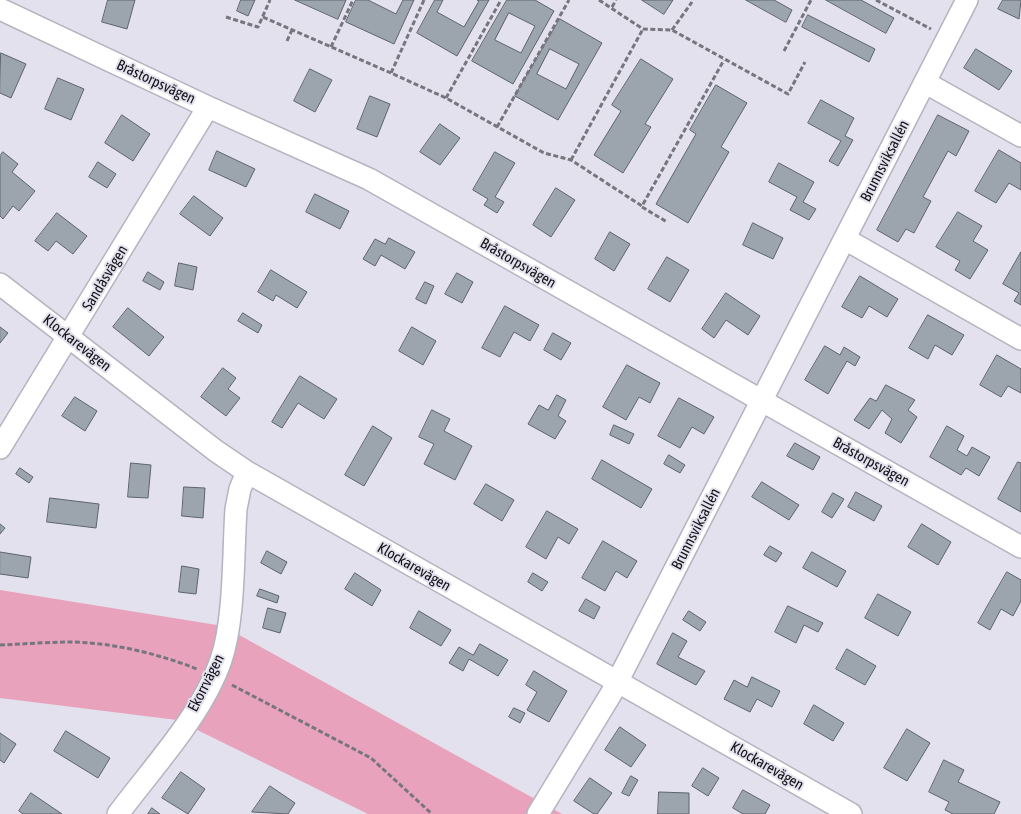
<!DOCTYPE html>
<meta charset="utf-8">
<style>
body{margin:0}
canvas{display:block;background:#e2e1ed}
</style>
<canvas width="1021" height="814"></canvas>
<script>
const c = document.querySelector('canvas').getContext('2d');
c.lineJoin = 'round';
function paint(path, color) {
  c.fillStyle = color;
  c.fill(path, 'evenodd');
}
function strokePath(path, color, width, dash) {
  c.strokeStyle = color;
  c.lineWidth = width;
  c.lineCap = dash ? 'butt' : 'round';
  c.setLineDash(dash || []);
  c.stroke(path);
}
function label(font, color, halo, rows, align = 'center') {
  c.font = font + ' "Asap Condensed",sans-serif';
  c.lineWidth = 4;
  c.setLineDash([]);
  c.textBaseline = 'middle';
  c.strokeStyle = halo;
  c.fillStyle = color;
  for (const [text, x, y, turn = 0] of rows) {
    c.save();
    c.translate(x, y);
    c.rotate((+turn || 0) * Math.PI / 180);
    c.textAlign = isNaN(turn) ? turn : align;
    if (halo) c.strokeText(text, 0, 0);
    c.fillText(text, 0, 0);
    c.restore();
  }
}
paint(new Path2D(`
 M0,590L223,626L562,814H368L177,720L0,698Z`), '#e9a2bb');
const building = new Path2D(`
 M108,0H135L127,29L102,22Z
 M241,0H255L248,16L237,11Z
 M295,0H346L338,19Z
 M356,0H368L396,14L403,0H414L394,44L346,22Z
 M435,0H443L437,12L464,27L479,1L477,0H489L457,56L417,33Z
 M507,0H535L554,11L513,84L472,61ZM509,13L535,26L521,53L495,40Z
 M642,0H673L664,14Z
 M746,0H774L792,10L786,22Z
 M826,0H861L894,18L886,33Z
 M1003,0H1021L1019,19L998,9Z
 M808,15L875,49L869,62L802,27Z
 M560,19L602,43L558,120L515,96ZM550,49L579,64L566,89L537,74Z
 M976,49L1012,71L999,90L964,68Z
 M1,53L26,64L11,98L0,93Z
 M641,59L673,79L645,124L651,127L623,173L594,155L621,111L612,105Z
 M310,69L332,80L315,112L294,101Z
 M58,78L84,89L71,120L45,109Z
 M716,85L747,103L721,147L729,152L688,223L656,204L696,134L690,130Z
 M370,96L390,104L377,137L357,129Z
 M821,100L854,118L845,136L853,140L838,166L829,161L841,141L808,123Z
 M122,115L150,134L133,161L105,143Z
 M938,115L969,131L956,156L948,151L923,197L931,201L914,233L906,229L898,242L877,230Z
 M440,124L460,138L440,165L420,152Z
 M999,150L1021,163V190L1009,183L996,203L975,191Z
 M217,151L255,169L246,187L209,170Z
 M3,152L18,164L12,172L35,191L19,211L13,206L3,219L0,216V156Z
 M495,152L515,163L495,197L504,202L497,213L484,205L488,199L473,190Z
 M98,162L116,174L107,188L89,177Z
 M779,163L814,182L803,202L816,209L809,220L790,210L797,197L769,182Z
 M556,188L575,200L551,237L533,225Z
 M315,194L349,211L340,229L306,212Z
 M194,196L223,218L210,236L180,214Z
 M958,212L982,226L973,241L988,250L970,279L955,270L960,261L936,247Z
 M57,213L87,236L73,254L56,241L48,251L35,241Z
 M753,223L783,238L773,259L743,245Z
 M610,232L630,244L614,271L595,259Z
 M389,238L415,252L405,269L381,255L375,266L363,259L375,239L385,244Z
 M1021,252V305L1014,301L1019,293L1003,284Z
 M667,257L689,270L670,302L648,289Z
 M179,263L197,267L193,290L175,286Z
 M271,270L307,292L297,308L276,295L273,301L258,292Z
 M148,272L164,282L160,290L143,281Z
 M457,273L473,282L462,303L445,294Z
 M860,276L898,299L887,317L869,306L862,318L842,307Z
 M425,282L434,286L426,304L416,299Z
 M726,293L760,316L748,335L726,320L714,338L702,329Z
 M505,306L539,325L530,341L514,332L500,357L482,348Z
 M128,308L164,337L149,356L113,327Z
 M243,313L262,325L258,333L238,321Z
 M928,315L964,335L952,355L935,345L928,359L909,348Z
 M0,327L8,333L0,343Z
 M412,327L436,341L423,365L399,351Z
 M553,333L571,343L561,360L544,350Z
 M825,346L840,355L844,347L860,357L855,366L847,361L828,394L805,380Z
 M997,355L1021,369V393L1008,386L1001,397L980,385Z
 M627,365L660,383L650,403L639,397L626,420L603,407Z
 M223,368L236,378L228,389L240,398L226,416L201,397Z
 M300,376L337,399L324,419L298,403L282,428L272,422Z
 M886,385L915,400L908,410L917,417L901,443L885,433L892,419L882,410L869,429L854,420L870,398L876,401Z
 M557,395L566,400L558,416L566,421L555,439L528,424L539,405L548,410Z
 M75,397L97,411L85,431L62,416Z
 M679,398L714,417L704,434L692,427L680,448L658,436Z
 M432,410L450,419L444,431L472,446L455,480L424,464L434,444L419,437Z
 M614,425L634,434L629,444L610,435Z
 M373,426L392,438L364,486L345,475Z
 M947,426L964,436L957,450L967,456L972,447L990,457L979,476L966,468L961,475L930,457Z
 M795,443L820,457L813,470L787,456Z
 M669,455L685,465L680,473L664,464Z
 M602,460L652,489L641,508L592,479Z
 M1018,462L1021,463V512L998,499Z
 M131,463L151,465L148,498L128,497Z
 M20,468L33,477L29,483L16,474Z
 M762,482L799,505L789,520L752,497Z
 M486,484L514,500L502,521L474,504Z
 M184,487L205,488L203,518L182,516Z
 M856,492L882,506L874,521L848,507Z
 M833,493L844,499L832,518L822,512Z
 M50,498L99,504L96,528L47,522Z
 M547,511L578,529L569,544L558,537L546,559L526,547Z
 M0,524L5,528L0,534Z
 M922,524L951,542L938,565L908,547Z
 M603,541L637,561L627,578L616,571L605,591L582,578Z
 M770,546L782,553L776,562L764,555Z
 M267,551L287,562L281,574L261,563Z
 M0,552L31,557L28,578L0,574Z
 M812,552L846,571L837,587L803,568Z
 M182,566L199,569L196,594L179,592Z
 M1007,572L1021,580V601L1013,616L1001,609L990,630L978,623Z
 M355,573L381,590L372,606L345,589Z
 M533,573L548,582L542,591L528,582Z
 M260,589L279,596L277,603L257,596Z
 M878,594L911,612L898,636L865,618Z
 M586,599L600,607L594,619L579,611Z
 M788,606L823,623L818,632L804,625L796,643L775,632Z
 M268,608L286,613L280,633L263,628Z
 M419,611L451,630L441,646L410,628Z
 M689,611L706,622L700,631L683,620Z
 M673,633L687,641L678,657L705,671L696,685L657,664Z
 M480,644L508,660L498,676L469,659L463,671L449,663L459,647L473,655Z
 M847,649L876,666L865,685L836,669Z
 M534,671L567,691L549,722L527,710L537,692L526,685Z
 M752,677L780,691L772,707L757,699L750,712L724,699L734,680L747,687Z
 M814,705L844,723L833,741L804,724Z
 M514,708L525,713L520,723L509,717Z
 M620,727L646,745L631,767L605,750Z
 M907,729L930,743L907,781L884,768Z
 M66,731L110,758L98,778L54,751Z
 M0,733L16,744L4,763L0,760Z
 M944,760L964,770L958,782L1000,802L994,814H953L945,810L949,802L929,792Z
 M703,768L719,778L708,796L692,786Z
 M181,772L205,789L188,814L162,798Z
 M631,776L638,780L629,796L622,793Z
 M590,778L612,793L597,814H594L574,801Z
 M270,786L295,803L288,814L252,812Z
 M743,790L770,805L765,814H743L733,808Z
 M659,792L689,793V814H658Z
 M31,793L62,814H23L19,811Z
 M152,808L160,814H148Z`);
paint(building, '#9ca4ad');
strokePath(building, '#5d646d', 1);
const minor = new Path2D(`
 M0,9L208,107L369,179L1021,547
 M926,83L1021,136
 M845,239L1021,339
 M0,284L216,451L247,472L851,814
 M0,448L208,107
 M118,814C153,767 202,715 221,660C235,619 233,553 236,509L240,489L247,472
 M538,814L611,694L967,0`);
strokePath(minor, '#b4b3bf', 24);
strokePath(new Path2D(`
 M424,0L391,73L446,98L544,153L571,160L642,206L724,60
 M599,0L643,29L672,30L788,94L805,62
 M876,0L931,29
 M612,7L616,0
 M226,17L258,27L270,0
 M263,17L391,73
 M672,30L692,2
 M287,41L292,30
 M331,47L353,0
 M784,51L811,0
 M446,98L501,0
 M497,127L569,0
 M571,160L643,29
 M642,207L667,222
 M0,645C24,644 49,642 73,642C114,643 159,654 197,669
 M232,685L371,758L432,814`), '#77767e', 3, [5, 2.5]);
strokePath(minor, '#fff', 21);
label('15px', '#121115', '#e2e1ed', [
 ["Bråstorpsvägen",156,82,25],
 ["Brunnsviksallén",885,161,-63],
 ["Bråstorpsvägen",518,263,30],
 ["Sandåsvägen",105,278,-59],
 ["Klockarevägen",77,343,38],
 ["Bråstorpsvägen",871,462,29],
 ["Brunnsviksallén",696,529,-63],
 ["Klockarevägen",414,567,30],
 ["Ekorrvägen",206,683,-63],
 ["Klockarevägen",767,766,30]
]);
</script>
